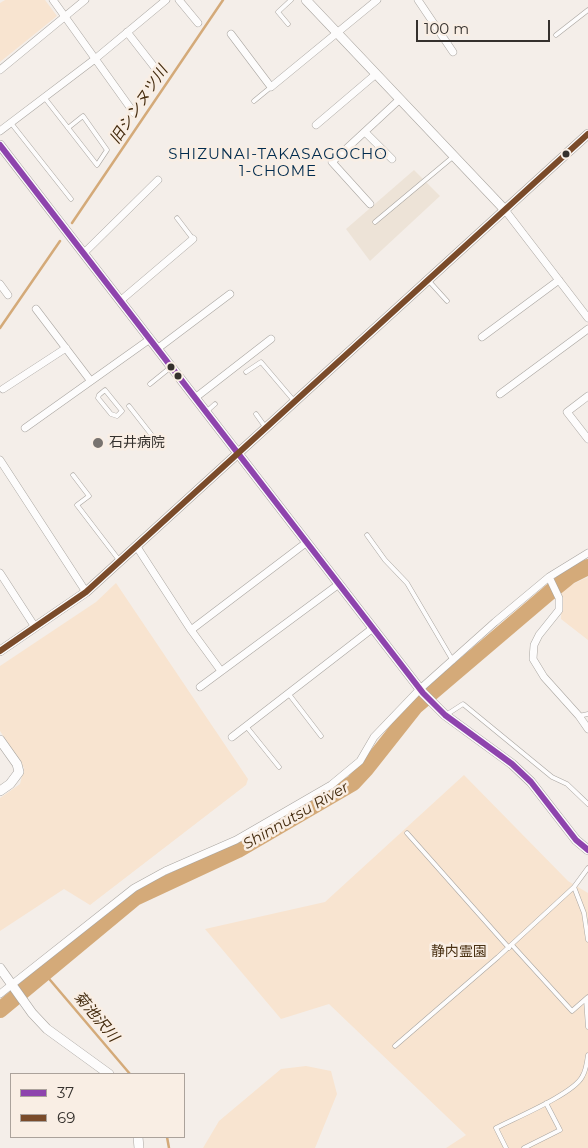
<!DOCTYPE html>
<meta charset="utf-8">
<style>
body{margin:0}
#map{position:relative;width:588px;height:1148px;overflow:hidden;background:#f4eee9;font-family:Montserrat,sans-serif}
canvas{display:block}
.legend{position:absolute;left:10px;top:1073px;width:175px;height:65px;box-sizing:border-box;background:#f9eee4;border:1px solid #aba29b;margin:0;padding:6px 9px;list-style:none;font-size:15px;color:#35312d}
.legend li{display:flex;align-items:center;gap:10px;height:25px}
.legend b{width:25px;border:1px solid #aba29b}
.scale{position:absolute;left:416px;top:20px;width:134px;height:22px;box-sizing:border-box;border:2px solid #35312d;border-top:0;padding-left:6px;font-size:15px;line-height:18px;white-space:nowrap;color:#35312d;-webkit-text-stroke:4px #f9eee4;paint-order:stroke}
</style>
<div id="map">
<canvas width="588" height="1148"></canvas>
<ul class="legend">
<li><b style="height:6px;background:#8e44ad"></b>37</li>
<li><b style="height:6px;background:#7a4b2a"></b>69</li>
</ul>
<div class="scale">100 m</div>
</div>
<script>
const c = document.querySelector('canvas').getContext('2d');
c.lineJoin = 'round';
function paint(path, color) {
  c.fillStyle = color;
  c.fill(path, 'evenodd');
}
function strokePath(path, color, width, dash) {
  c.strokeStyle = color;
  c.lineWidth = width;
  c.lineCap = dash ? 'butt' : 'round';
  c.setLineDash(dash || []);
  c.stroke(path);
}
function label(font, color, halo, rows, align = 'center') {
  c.font = font + ' Montserrat,"Noto Sans JP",sans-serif';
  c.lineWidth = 5;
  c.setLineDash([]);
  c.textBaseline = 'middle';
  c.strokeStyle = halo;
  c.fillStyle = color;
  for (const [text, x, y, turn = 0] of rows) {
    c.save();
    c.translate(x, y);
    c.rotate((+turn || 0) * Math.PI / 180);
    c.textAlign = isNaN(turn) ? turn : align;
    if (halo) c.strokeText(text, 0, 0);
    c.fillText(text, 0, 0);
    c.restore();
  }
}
paint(new Path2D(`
 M414,170L440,196L370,261L346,229Z`), '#ede3d7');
paint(new Path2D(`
 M5,0H45L57,16L0,62V3Z
 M588,577V640L561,619L562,589Z
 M116,583L248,779L246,785L90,905L64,889L0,931V798L20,784L24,768L0,731V666L96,602Z
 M464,775L568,881L588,893V1148H446L466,1135L329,1004L281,1019L205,929L325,902Z
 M306,1066L331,1071L337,1094L315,1148H203L219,1121L281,1069Z`), '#f8e4d0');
strokePath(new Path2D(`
 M72,223L223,0
 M0,328L60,241
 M45,974L130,1074
 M167,1137L169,1148`), '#d4aa79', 2.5);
strokePath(new Path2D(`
 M0,1010L135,898L238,850L353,783L366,769L415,707L549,593L570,576L588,567`), '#d4aa79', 16);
const service = new Path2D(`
 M288,24L278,12L291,0
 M556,35L588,10
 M44,97L97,165L107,150L83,116L68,128
 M254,101L271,87
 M11,123L71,199
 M177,218L193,239
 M375,222L454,156
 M428,280L447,301
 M246,372L261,362L295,402
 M150,384L171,367
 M105,390L122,411L117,416L111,414L98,398L99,395Z
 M129,406L161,447
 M206,412L215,404
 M256,414L266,428
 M73,475L89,496L77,505L119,560
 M367,535L385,560L407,583L453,661
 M288,693L321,736
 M446,715L463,704L552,777L567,784L588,804
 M579,716L588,714
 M246,726L279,767
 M407,833L509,948
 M574,887L584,913L588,940
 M512,945L572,1011L588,997
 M586,999L588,1027
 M395,1046L498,957L574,887L588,868
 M506,1148L496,1128C515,1118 573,1094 582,1077C586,1071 587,1063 588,1055
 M524,1148L560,1130L546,1103`);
const minor = new Path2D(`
 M53,0L134,113
 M179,0L198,23
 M418,0L453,52
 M127,32L159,73
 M231,34L271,87L377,0
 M0,70L85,0
 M316,125L376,74
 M0,131L95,59L166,0
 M365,132L392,159
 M370,204L332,162L400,99
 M505,210L588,318
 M84,253L158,180
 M0,284L8,295
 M120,301L193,239
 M36,309L90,380
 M482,337L559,280
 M157,349L230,294
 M3,389L66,348
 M500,394L588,329
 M588,396L567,412L588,439
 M195,398L271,339
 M25,428L150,339
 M0,460L86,592
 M137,547L191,630
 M0,573L35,627
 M549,577L559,598V610L539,635L534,645L533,659L544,677L579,716L588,729
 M221,671L191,630L307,542
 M200,687L339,584
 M232,737L373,628
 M0,994L134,888L165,871L236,840L331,785L360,761L374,737L420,689L495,622L549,577L588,553`);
const tertiary = new Path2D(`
 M306,0L505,210
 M0,145L423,693L445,715L512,764L531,782L576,840L588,850
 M0,651L86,592L588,134
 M0,740L17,764L19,772L10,784L0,791
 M0,968L32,1013L47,1029L109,1074
 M138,1137L139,1148`);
strokePath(service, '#a9a5a0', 5);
strokePath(minor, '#a9a5a0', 8);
strokePath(tertiary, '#a9a5a0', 10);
strokePath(service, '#fdfcfc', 4);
strokePath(minor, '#fdfcfc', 7);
strokePath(tertiary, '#fdfcfc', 9);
strokePath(new Path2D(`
 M0,145L423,693L445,715L512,764L531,782L576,840L588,850`), '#8e44ad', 6);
strokePath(new Path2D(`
 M0,651L86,592L588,134`), '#7a4b2a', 6);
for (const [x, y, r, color] of [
 [566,154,4.5,"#35312d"],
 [171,367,4.5,"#35312d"],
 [178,376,4.5,"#35312d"],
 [98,443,6,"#78736f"]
]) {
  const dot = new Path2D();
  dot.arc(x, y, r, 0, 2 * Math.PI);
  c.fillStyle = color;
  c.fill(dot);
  strokePath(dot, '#f9eee4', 2);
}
label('14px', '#35312d', '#f9eee4', [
 ["石井病院",109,443]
], 'left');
label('14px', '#493113', '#f9eee4', [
 ["静内霊園",459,952]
]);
label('italic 15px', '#452c0f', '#f9eee4', [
 ["旧シンヌツ川",139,105,-56],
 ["Shinnutsu River",296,816,-30],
 ["菊池沢川",96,1017,50]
]);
c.letterSpacing = '1px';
label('15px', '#002b4e', '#f9eee4', [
 ["SHIZUNAI-TAKASAGOCHO",278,155],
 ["1-CHOME",278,172]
]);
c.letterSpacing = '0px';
</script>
